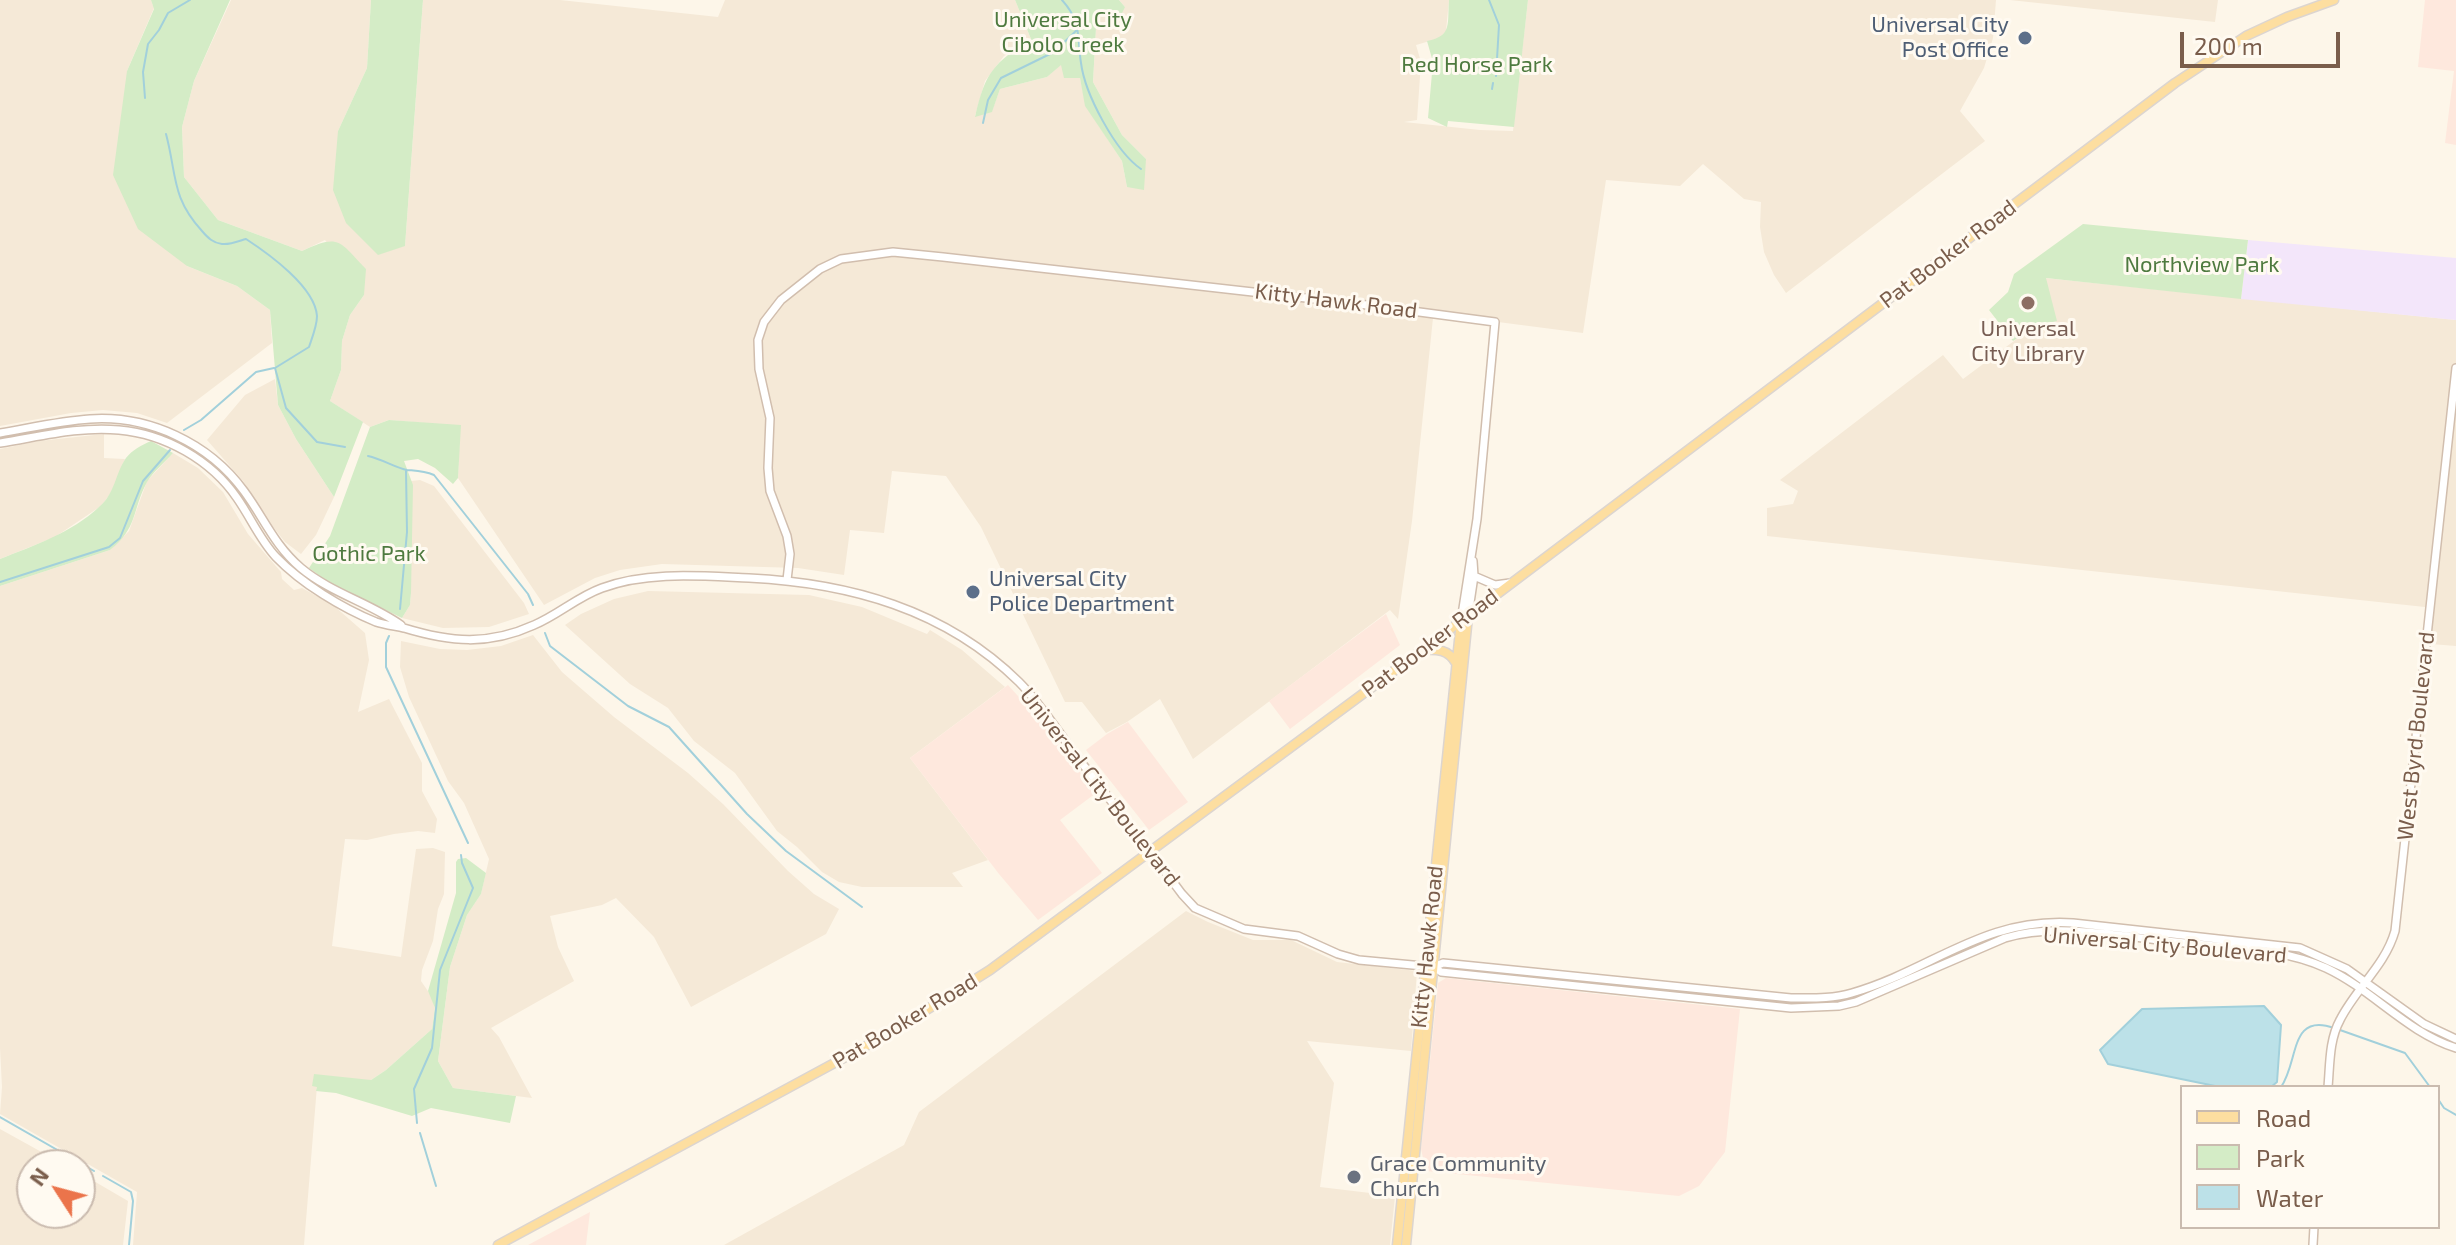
<!DOCTYPE html>
<style>
body{margin:0}
#map{position:relative;width:2456px;height:1245px;overflow:hidden;background:#fdf6e9;font-family:"Exo 2",sans-serif}
canvas{display:block}
.legend{position:absolute;left:2180px;top:1085px;width:260px;height:144px;box-sizing:border-box;background:#fffaf1;border:2px solid #cabbaf;margin:0;padding:10px 14px;list-style:none;font-size:24px;color:#7a5d4b}
.legend li{display:flex;align-items:center;gap:16px;height:40px}
.legend b{width:40px;border:2px solid #cabbaf}
.north{position:absolute;left:16px;top:1149px;width:80px;height:80px;box-sizing:border-box;background:#fffaf1;border:2px solid #cabbaf;border-radius:50%;rotate:306deg;font-size:22px;font-weight:700;line-height:32px;text-align:center;color:#7a5d4b}
.north::after{content:'';display:block;margin:auto;width:28px;height:36px;background:#eb744b;clip-path:polygon(50% 0,100% 100%,50% 72%,0 100%)}
.scale{position:absolute;left:2180px;top:32px;width:160px;height:36px;box-sizing:border-box;border:4px solid #7a5d4b;border-top:0;padding-left:10px;font-size:24px;line-height:28px;white-space:nowrap;color:#7a5d4b;-webkit-text-stroke:6px #fffaf1;paint-order:stroke}
</style>
<div id="map">
<canvas width="2456" height="1245"></canvas>
<ul class="legend">
<li><b style="height:10px;background:#fddea0"></b>Road</li>
<li><b style="height:22px;background:#d4ecc6"></b>Park</li>
<li><b style="height:22px;background:#bce1e8"></b>Water</li>
</ul>
<div class="north">N</div>
<div class="scale">200 m</div>
</div>
<script>
const c = document.querySelector('canvas').getContext('2d');
c.lineJoin = 'round';
function paint(path, color) {
  c.fillStyle = color;
  c.fill(path, 'evenodd');
}
function strokePath(path, color, width, dash) {
  c.strokeStyle = color;
  c.lineWidth = width;
  c.lineCap = dash ? 'butt' : 'round';
  c.setLineDash(dash || []);
  c.stroke(path);
}
function label(font, color, halo, rows, align = 'center') {
  c.font = font + ' "Exo 2",sans-serif';
  c.lineWidth = 6;
  c.setLineDash([]);
  c.textBaseline = 'middle';
  c.strokeStyle = halo;
  c.fillStyle = color;
  for (const [text, x, y, turn = 0] of rows) {
    c.save();
    c.translate(x, y);
    c.rotate((+turn || 0) * Math.PI / 180);
    c.textAlign = isNaN(turn) ? turn : align;
    if (halo) c.strokeText(text, 0, 0);
    c.fillText(text, 0, 0);
    c.restore();
  }
}
paint(new Path2D(`
 M0,0H151L154,8L127,71L187,266L237,286L270,310L272,343L167,423L137,413L103,410L71,413L0,426Z
 M231,0H371L367,68L338,131L405,246L423,0H560L718,17L725,0H1015L1031,39L1004,56L985,81L975,116L992,111L1000,89L1047,77L1061,64L1080,78L1086,106L1122,161L1127,187L1146,159L1122,135L1093,82L1097,10L1125,7L1119,0H1449L1446,31L1440,38L1416,45L1421,62L1417,120L1404,122L1480,130L1513,131L1528,0H1996L1993,38L1984,68L1960,111L1985,141L1786,293L1774,275L1764,252L1760,227L1761,202L1744,199L1703,164L1680,186L1606,180L1583,333L1359,304L1360,309L1433,318L1412,521L1398,619L1390,610L1193,759L1160,699L1127,722L1106,733L1082,702H1065L981,527L946,476L892,471L884,533L850,530L844,575L798,568L662,564L620,570L595,578L544,605L458,478L460,426L389,420L370,427L330,401L341,370L342,341L350,315L364,295L325,240L302,251L218,220L184,177L182,127L194,81Z
 M2010,0H2218L2215,22Z
 M2045,278L2456,320V646L2431,644L2434,608L1767,536V508L1793,504L1798,491L1780,480L1943,355L1963,379L2026,332L2056,321Z
 M275,379L278,405L296,439L334,497L316,535L301,554L285,542L265,517L243,481L207,440L245,395Z
 M104,434V458L125,459L114,489L101,506L55,537L0,559V449L39,441Z
 M173,453L198,468L223,492L248,534L281,572L282,579L294,590L302,588L333,605L365,633L369,660L358,712L389,699L422,763V791L437,819L435,833L418,831L394,834L367,840L345,839L332,946L401,957L416,849L433,848L445,852L444,894L438,909L433,941L422,970L421,981L432,997L435,1008L432,1029L386,1070L371,1080L317,1086L304,1245H133L137,1192L0,1114L2,1087L0,1048V586L110,550L129,531L147,481Z
 M420,480L434,486L524,603L529,614L489,627L443,628L402,618L410,605L411,593V481Z
 M648,591L809,595L862,607L927,634L930,630L962,650L1005,687L910,758L988,860L952,873L963,887H862L839,882L822,872L797,847L777,831L735,773L694,741L668,708L630,684L565,625L581,614L614,599Z
 M533,635L562,672L614,717L688,773L723,804L788,871L814,894L839,909L826,934L691,1007L654,937L616,898L602,905L550,916L558,947L574,981L491,1028L499,1037L532,1098L453,1088L438,1061L450,967L467,915L481,894L489,859L464,803L448,781L409,697L400,667L401,641L440,649L467,650L501,646Z
 M1186,911L1208,922L1253,940H1291L1337,962L1417,971L1411,1051L1307,1041L1334,1083L1320,1187L1395,1196L1390,1245H724L904,1145L919,1112Z
 M0,1129L65,1165H32V1213H80V1173L128,1201L123,1245H0Z`), '#f5e9d7');
paint(new Path2D(`
 M2425,0H2456V145L2445,143L2454,71L2418,67Z
 M1386,614L1400,645L1290,729L1269,701Z
 M1008,685L1037,717L1096,793L1060,820L1102,873L1038,920L999,874L910,758Z
 M1128,722L1188,802L1149,830L1086,750L1107,734Z
 M1446,978L1740,1009L1725,1152L1699,1186L1679,1196L1426,1171L1421,1149L1438,983Z
 M590,1212L586,1245H528Z`), '#fee8dd');
paint(new Path2D(`
 M2248,240L2456,258V320L2241,299Z`), '#f3e6fa');
paint(new Path2D(`
 M151,0H230L194,81L182,127L184,177L218,220L302,251C340,233 339,241 366,269L364,295L350,315L342,341L341,370L330,401L363,422L334,497L296,439L278,405L270,310L237,286L187,266L138,229L113,175L127,71L154,9Z
 M371,0H423L405,246L378,255L346,223L333,190L338,131L367,68Z
 M1015,0H1119L1125,7L1122,13L1097,10L1093,82L1122,135L1146,159L1144,190L1127,187L1122,161L1085,106L1080,78H1064L1061,65L1047,77L1000,89L992,112L975,117C985,72 994,63 1031,39Z
 M1449,0H1528L1514,127L1448,121L1447,127L1428,118L1433,62L1427,41C1453,36 1447,23 1449,0Z
 M2083,224L2248,240L2241,299L2046,278L2057,321L2037,326L2013,341L1989,310L2008,292L2014,274Z
 M389,420L461,425L458,478L453,484L435,468L418,459L404,461L413,485L411,593L410,605L402,618L328,582L309,568L330,536L370,427Z
 M151,441L173,453C165,462 153,472 147,482C132,510 138,528 110,550L0,586V559C35,545 71,533 99,507C115,494 115,474 126,458C132,450 142,445 151,441Z
 M466,858L486,873L481,894L467,915L450,967L438,1061L453,1088L516,1096L510,1123L431,1108L412,1116L336,1093L316,1091L317,1087L312,1086L314,1074L371,1080L386,1070L432,1029L435,1008L428,991L456,893V862L458,859Z`), '#d4ecc6');
const water = new Path2D(`
 M2264,1006L2281,1025L2277,1082L2271,1087H2220L2108,1064L2100,1050L2142,1009Z`);
paint(water, '#bce1e8');
strokePath(water, '#a2d0db', 2);
strokePath(new Path2D(`
 M1062,0C1082,22 1077,37 1081,63C1085,94 1115,151 1141,169
 M1489,0L1499,25L1496,76
 M1492,89L1493,83
 M145,98L143,72L148,44L159,30L168,13L190,0
 M983,123L988,100L1001,78L1054,52L1079,28
 M166,134C177,175 171,197 202,231C208,238 213,243 222,244C230,245 239,241 246,239C269,254 315,287 317,316C317,326 312,338 309,347L275,368L286,408L317,442L345,447
 M184,430L201,420L256,372L274,368
 M368,456C382,459 396,468 407,470C418,471 424,471 434,475L528,594L533,605
 M0,582L109,547L120,538L143,481L170,450
 M400,609L407,532L406,471
 M545,633L550,646L628,706L669,727L747,814L786,851L862,907
 M389,636L386,643V667L468,843
 M2340,1030L2405,1053L2430,1087
 M2281,1087C2299,1062 2289,1012 2334,1028
 M2438,1099L2444,1108L2456,1115
 M0,1117L94,1171
 M417,1123L414,1089L432,1048L440,970L473,888L462,863L461,855
 M420,1133L436,1186
 M103,1176L131,1192L133,1201L129,1245`), '#a2d0db', 2);
const minor = new Path2D(`
 M0,433C30,428 60,421 90,419C149,415 209,443 244,491C264,518 274,545 301,568C331,593 370,603 401,625
 M0,443C39,437 79,426 119,430C165,434 211,460 237,498C251,518 260,540 276,557C302,584 342,608 376,622C385,625 395,626 404,628C450,642 488,646 534,625C558,615 577,597 602,588C647,571 701,576 749,578C849,583 945,609 1019,682C1040,703 1057,730 1075,754C1111,801 1147,847 1182,894L1195,908L1244,929L1298,936L1338,954L1359,960L1434,967L1443,963L1791,998C1812,998 1832,999 1852,993C1932,970 1983,917 2073,923L2300,948L2347,969L2424,1024L2456,1039
 M1474,576L1495,585L1510,583
 M787,580L790,554L787,536L770,491L768,468L770,418L759,369L758,340L764,322L781,300L820,269L841,259L893,252L943,257L1359,304L1495,322L1477,519L1461,621
 M1468,616L1474,576L1473,561
 M1434,967L1441,972L1791,1008L1839,1006L1856,1002L2005,938C2059,922 2121,937 2176,942C2225,948 2280,947 2326,968C2373,990 2406,1032 2456,1048
 M2328,1087C2330,1065 2329,1040 2340,1020C2356,988 2385,966 2395,931L2456,368
 M2313,1245L2314,1227`);
const major = new Path2D(`
 M1422,650C1437,649 1448,649 1456,663
 M498,1245L888,1034L990,970L1468,616L2175,83L2246,36L2287,17L2334,0
 M1397,1245L1461,621
 M1406,1245L1468,616`);
strokePath(minor, '#d1beae', 10);
strokePath(major, '#dcd5d0', 11);
strokePath(minor, '#fff', 7);
strokePath(major, '#fddea0', 8);
for (const [x, y, r, color] of [
 [2025,38,8,"#5c6f8a"],
 [2028,303,8,"#8d6e63"],
 [973,592,8,"#5c6f8a"],
 [1354,1177,8,"#6b7280"]
]) {
  const dot = new Path2D();
  dot.arc(x, y, r, 0, 2 * Math.PI);
  c.fillStyle = color;
  c.fill(dot);
  strokePath(dot, '#fffaf1', 3);
}
label('22px', '#4e7a3f', '#fffaf1', [
 ["Universal City",1063,20],
 ["Cibolo Creek",1063,45],
 ["Red Horse Park",1477,65],
 ["Northview Park",2202,265],
 ["Gothic Park",369,554]
]);
label('22px', '#4e5e75', '#fffaf1', [
 ["Universal City",2009,25],
 ["Post Office",2009,50],
 ["Universal City",989,579,"left"],
 ["Police Department",989,604,"left"]
], 'right');
label('22px', '#7a5d4b', '#fffaf1', [
 ["Pat Booker Road",1948,254,-37],
 ["Kitty Hawk Road",1336,301,7],
 ["Pat Booker Road",1430,643,-37],
 ["West Byrd Boulevard",2416,736,-84],
 ["Universal City Boulevard",1100,787,52],
 ["Universal City Boulevard",2165,945,5],
 ["Kitty Hawk Road",1427,947,-84],
 ["Pat Booker Road",905,1021,-31]
]);
label('22px', '#785e54', '#fffaf1', [
 ["Universal",2028,329],
 ["City Library",2028,354]
]);
label('22px', '#5b616d', '#fffaf1', [
 ["Grace Community",1370,1164],
 ["Church",1370,1189]
], 'left');
</script>
